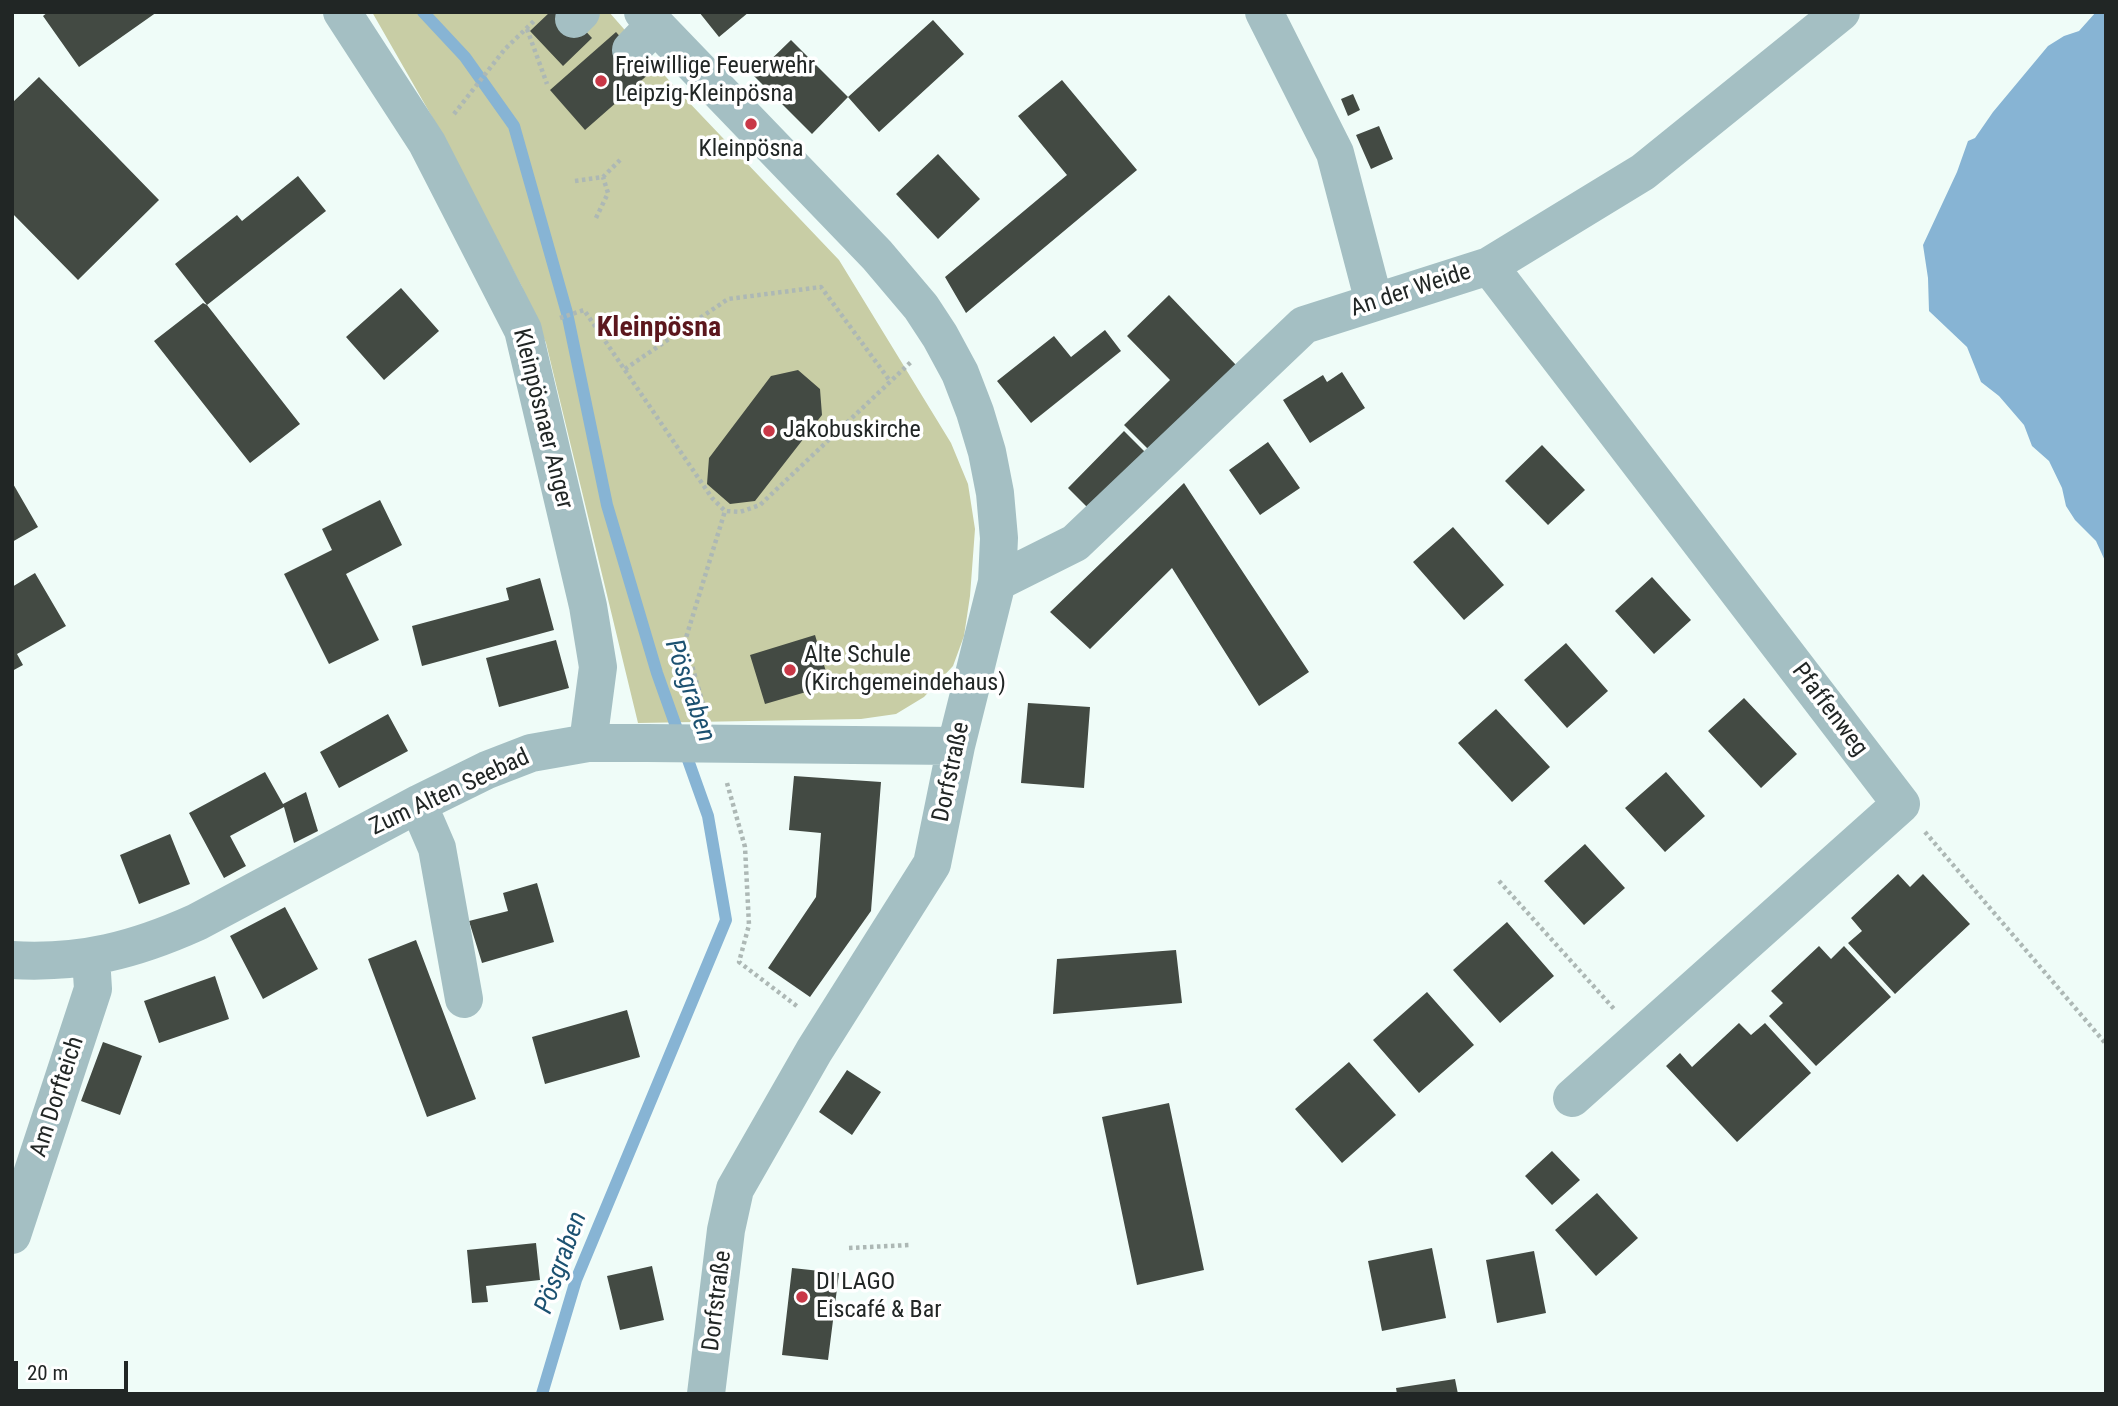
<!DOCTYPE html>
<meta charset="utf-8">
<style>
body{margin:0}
#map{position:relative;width:2118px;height:1406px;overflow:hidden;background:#effcf8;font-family:"Roboto Condensed",sans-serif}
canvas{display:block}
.frame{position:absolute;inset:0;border:14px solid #212625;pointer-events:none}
.scale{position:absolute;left:14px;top:1361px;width:114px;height:32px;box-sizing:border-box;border:4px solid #212625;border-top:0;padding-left:9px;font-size:21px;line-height:24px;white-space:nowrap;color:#212625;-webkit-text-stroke:5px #fff;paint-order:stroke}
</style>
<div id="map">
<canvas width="2118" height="1406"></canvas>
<div class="frame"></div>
<div class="scale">20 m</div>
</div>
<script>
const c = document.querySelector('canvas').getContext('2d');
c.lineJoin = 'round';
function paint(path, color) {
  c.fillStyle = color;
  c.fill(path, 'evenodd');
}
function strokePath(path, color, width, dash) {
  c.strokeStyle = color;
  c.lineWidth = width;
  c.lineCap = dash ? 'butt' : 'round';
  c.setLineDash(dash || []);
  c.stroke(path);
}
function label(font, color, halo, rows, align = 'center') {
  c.font = font + ' "Roboto Condensed",sans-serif';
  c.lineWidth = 7;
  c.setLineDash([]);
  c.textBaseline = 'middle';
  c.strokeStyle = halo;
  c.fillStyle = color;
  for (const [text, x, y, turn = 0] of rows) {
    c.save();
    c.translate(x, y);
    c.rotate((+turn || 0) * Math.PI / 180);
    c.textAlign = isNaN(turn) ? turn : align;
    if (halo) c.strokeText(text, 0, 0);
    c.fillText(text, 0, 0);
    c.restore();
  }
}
paint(new Path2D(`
 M372,12H609L681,94L839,260L951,443L968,484L975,529L970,596L964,636L953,666L924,697L896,714L861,719L638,723L546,343L521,285L435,122Z`), '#c8cda5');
paint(new Path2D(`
 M2096,12H2106V563L2096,541L2075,520L2066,506L2062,488L2049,461L2032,446L2024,425L1999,396L1981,382L1967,347L1929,311L1928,278L1923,245L1957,172L1968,141L1975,138L1993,112L2048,46L2064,36L2079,31Z`), '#87b4d4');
strokePath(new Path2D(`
 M423,12L465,57L514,126L567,313L607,505L657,673L708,816L726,920L576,1280L542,1394`), '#87b4d4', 12);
paint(new Path2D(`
 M48,12H157L79,67L43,16Z
 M550,12H568L592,38L563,66L530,31Z
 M699,12H749L719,37Z
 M933,20L964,54L879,132L848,97Z
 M616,32L651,72L585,130L550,90Z
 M791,40L848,97L812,134L754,76Z
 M39,77L159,200L78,280L12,213V103Z
 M1062,80L1137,170L966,313L945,277L1067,175L1018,116Z
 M1353,94L1360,110L1348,116L1341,99Z
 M1379,126L1393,159L1371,169L1356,135Z
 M938,154L980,199L938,239L896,194Z
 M298,176L326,211L207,305L300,424L250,463L154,341L203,303L207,305L175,264L237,215L242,221Z
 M401,288L439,331L384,380L346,337Z
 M1169,295L1236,365L1149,450L1124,425L1170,380L1127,336Z
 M1105,330L1121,351L1031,423L997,381L1054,336L1071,357Z
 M798,370L820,389L822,415L755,501L730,504L707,484L709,458L771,376Z
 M1342,372L1365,408L1310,443L1283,400L1323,375L1327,382Z
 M1124,431L1145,452L1088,508L1068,488Z
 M1268,442L1300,488L1260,515L1229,470Z
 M1542,445L1585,490L1548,525L1505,481Z
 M12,482L38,527L12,542Z
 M1184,483L1309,672L1259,706L1172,568L1090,649L1050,612Z
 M380,500L402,545L346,574L379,640L329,664L284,574L332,550L322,529Z
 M1453,527L1504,585L1464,620L1413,562Z
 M35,573L66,626L17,654L23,665L12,671V587Z
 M1652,577L1691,620L1654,654L1615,611Z
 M540,578L554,630L422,666L412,626L509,600L506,588Z
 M815,635L830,685L765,704L750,655Z
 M556,640L569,688L499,707L486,658Z
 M1566,643L1608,691L1567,728L1524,680Z
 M1744,698L1797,754L1761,788L1708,731Z
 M1028,703L1090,707L1084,788L1021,783Z
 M1496,709L1550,767L1512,802L1458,743Z
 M388,714L408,751L339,788L320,752Z
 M265,772L283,804L306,792L318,831L294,843L284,807L230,836L246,866L224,878L189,813Z
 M1666,772L1705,816L1665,852L1625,808Z
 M794,776L881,782L871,911L810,997L768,968L816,897L821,833L789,830Z
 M170,834L190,884L139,904L120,855Z
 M1585,844L1625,888L1584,925L1544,881Z
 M1898,874L1910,887L1923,874L1970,924L1895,994L1848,943L1862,931L1851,918Z
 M537,883L554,942L482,963L469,921L508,911L503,893Z
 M285,907L318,969L263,999L230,936Z
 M1507,922L1554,976L1500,1023L1453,970Z
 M416,940L476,1099L427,1117L368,959Z
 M1819,946L1831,959L1844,946L1891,997L1816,1066L1769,1016L1783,1003L1771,991Z
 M1176,950L1182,1003L1053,1014L1057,959Z
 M215,976L229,1019L159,1043L144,1001Z
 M1427,992L1474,1045L1419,1093L1373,1040Z
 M627,1010L640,1057L545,1084L532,1037Z
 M1739,1023L1751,1035L1765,1023L1811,1073L1737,1142L1666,1066L1680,1053L1692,1067Z
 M103,1042L142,1056L120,1115L81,1101Z
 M1349,1062L1396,1115L1342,1163L1295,1109Z
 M847,1070L881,1092L852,1135L819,1112Z
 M1169,1103L1204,1270L1137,1285L1102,1117Z
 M1552,1151L1580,1180L1552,1205L1525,1176Z
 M1597,1193L1638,1238L1596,1276L1555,1230Z
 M536,1243L540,1280L486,1286L488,1302L472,1303L467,1250Z
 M1432,1248L1446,1318L1382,1331L1368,1261Z
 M1534,1251L1546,1313L1497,1323L1486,1260Z
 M652,1266L664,1320L620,1330L607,1276Z
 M792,1268L839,1273L828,1360L782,1355Z
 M1455,1379L1458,1394H1397L1396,1388Z`), '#434a43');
strokePath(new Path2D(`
 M527,29L547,84
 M454,114L505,49L535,20
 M575,181L603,177L620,160
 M596,218L608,193L603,177
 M560,318L584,310L712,498L725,511L740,512L760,505L912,361
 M625,369L728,299L821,287L890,381
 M703,704L685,641L725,511
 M727,783L745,847L749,925L739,962L798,1007
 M1925,832L2106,1044
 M1499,881L1615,1010
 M849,1248L909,1245`), '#adb8b5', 4.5, [3.5, 3.5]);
strokePath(new Path2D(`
 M342,12L427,143L523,330L588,606L598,667L588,743
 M643,12L877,255L921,307L940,336L960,373L975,412L987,452L995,493L999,538L997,582L956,746L932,864L814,1051L735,1189L726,1230L706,1394
 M1264,12L1335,153L1374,302
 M574,19L581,12
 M631,50L655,25
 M1489,266L1901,804L1572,1098
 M997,582L1075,543L1304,325L1489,266L1643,172L1841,12
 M418,804L437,848L464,999
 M12,960C81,964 135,950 197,922L418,804L487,770L531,753L588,743H647L956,746
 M12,1235L93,989L91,958`), '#a4bfc3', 38);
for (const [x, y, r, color] of [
 [601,81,7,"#c93847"],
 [751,124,7,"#c93847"],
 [769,431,7,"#c93847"],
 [790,670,7,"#c93847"],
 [802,1297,7,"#c93847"]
]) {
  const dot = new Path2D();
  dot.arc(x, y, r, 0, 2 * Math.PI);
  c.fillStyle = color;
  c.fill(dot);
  strokePath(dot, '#fff', 2.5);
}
label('24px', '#212625', '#fff', [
 ["Freiwillige Feuerwehr",615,67],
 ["Leipzig-Kleinpösna",615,95],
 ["Kleinpösna",751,150,"center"],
 ["Jakobuskirche",783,431],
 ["Alte Schule",804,656],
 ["(Kirchgemeindehaus)",804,684],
 ["DI LAGO",816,1283],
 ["Eiscafé & Bar",816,1311]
], 'left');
label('24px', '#212625', '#fff', [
 ["An der Weide",1411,291,-18],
 ["Kleinpösnaer Anger",542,419,76],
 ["Pfaffenweg",1829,710,53],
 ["Dorfstraße",952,772,-78],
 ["Zum Alten Seebad",450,793,-25],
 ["Am Dorfteich",58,1097,-72],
 ["Dorfstraße",718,1301,-83]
]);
label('italic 26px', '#1c5171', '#fff', [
 ["Pösgraben",689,691,71],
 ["Pösgraben",562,1263,-70]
]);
label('bold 28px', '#5c171d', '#fff', [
 ["Kleinpösna",659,329]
]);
</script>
